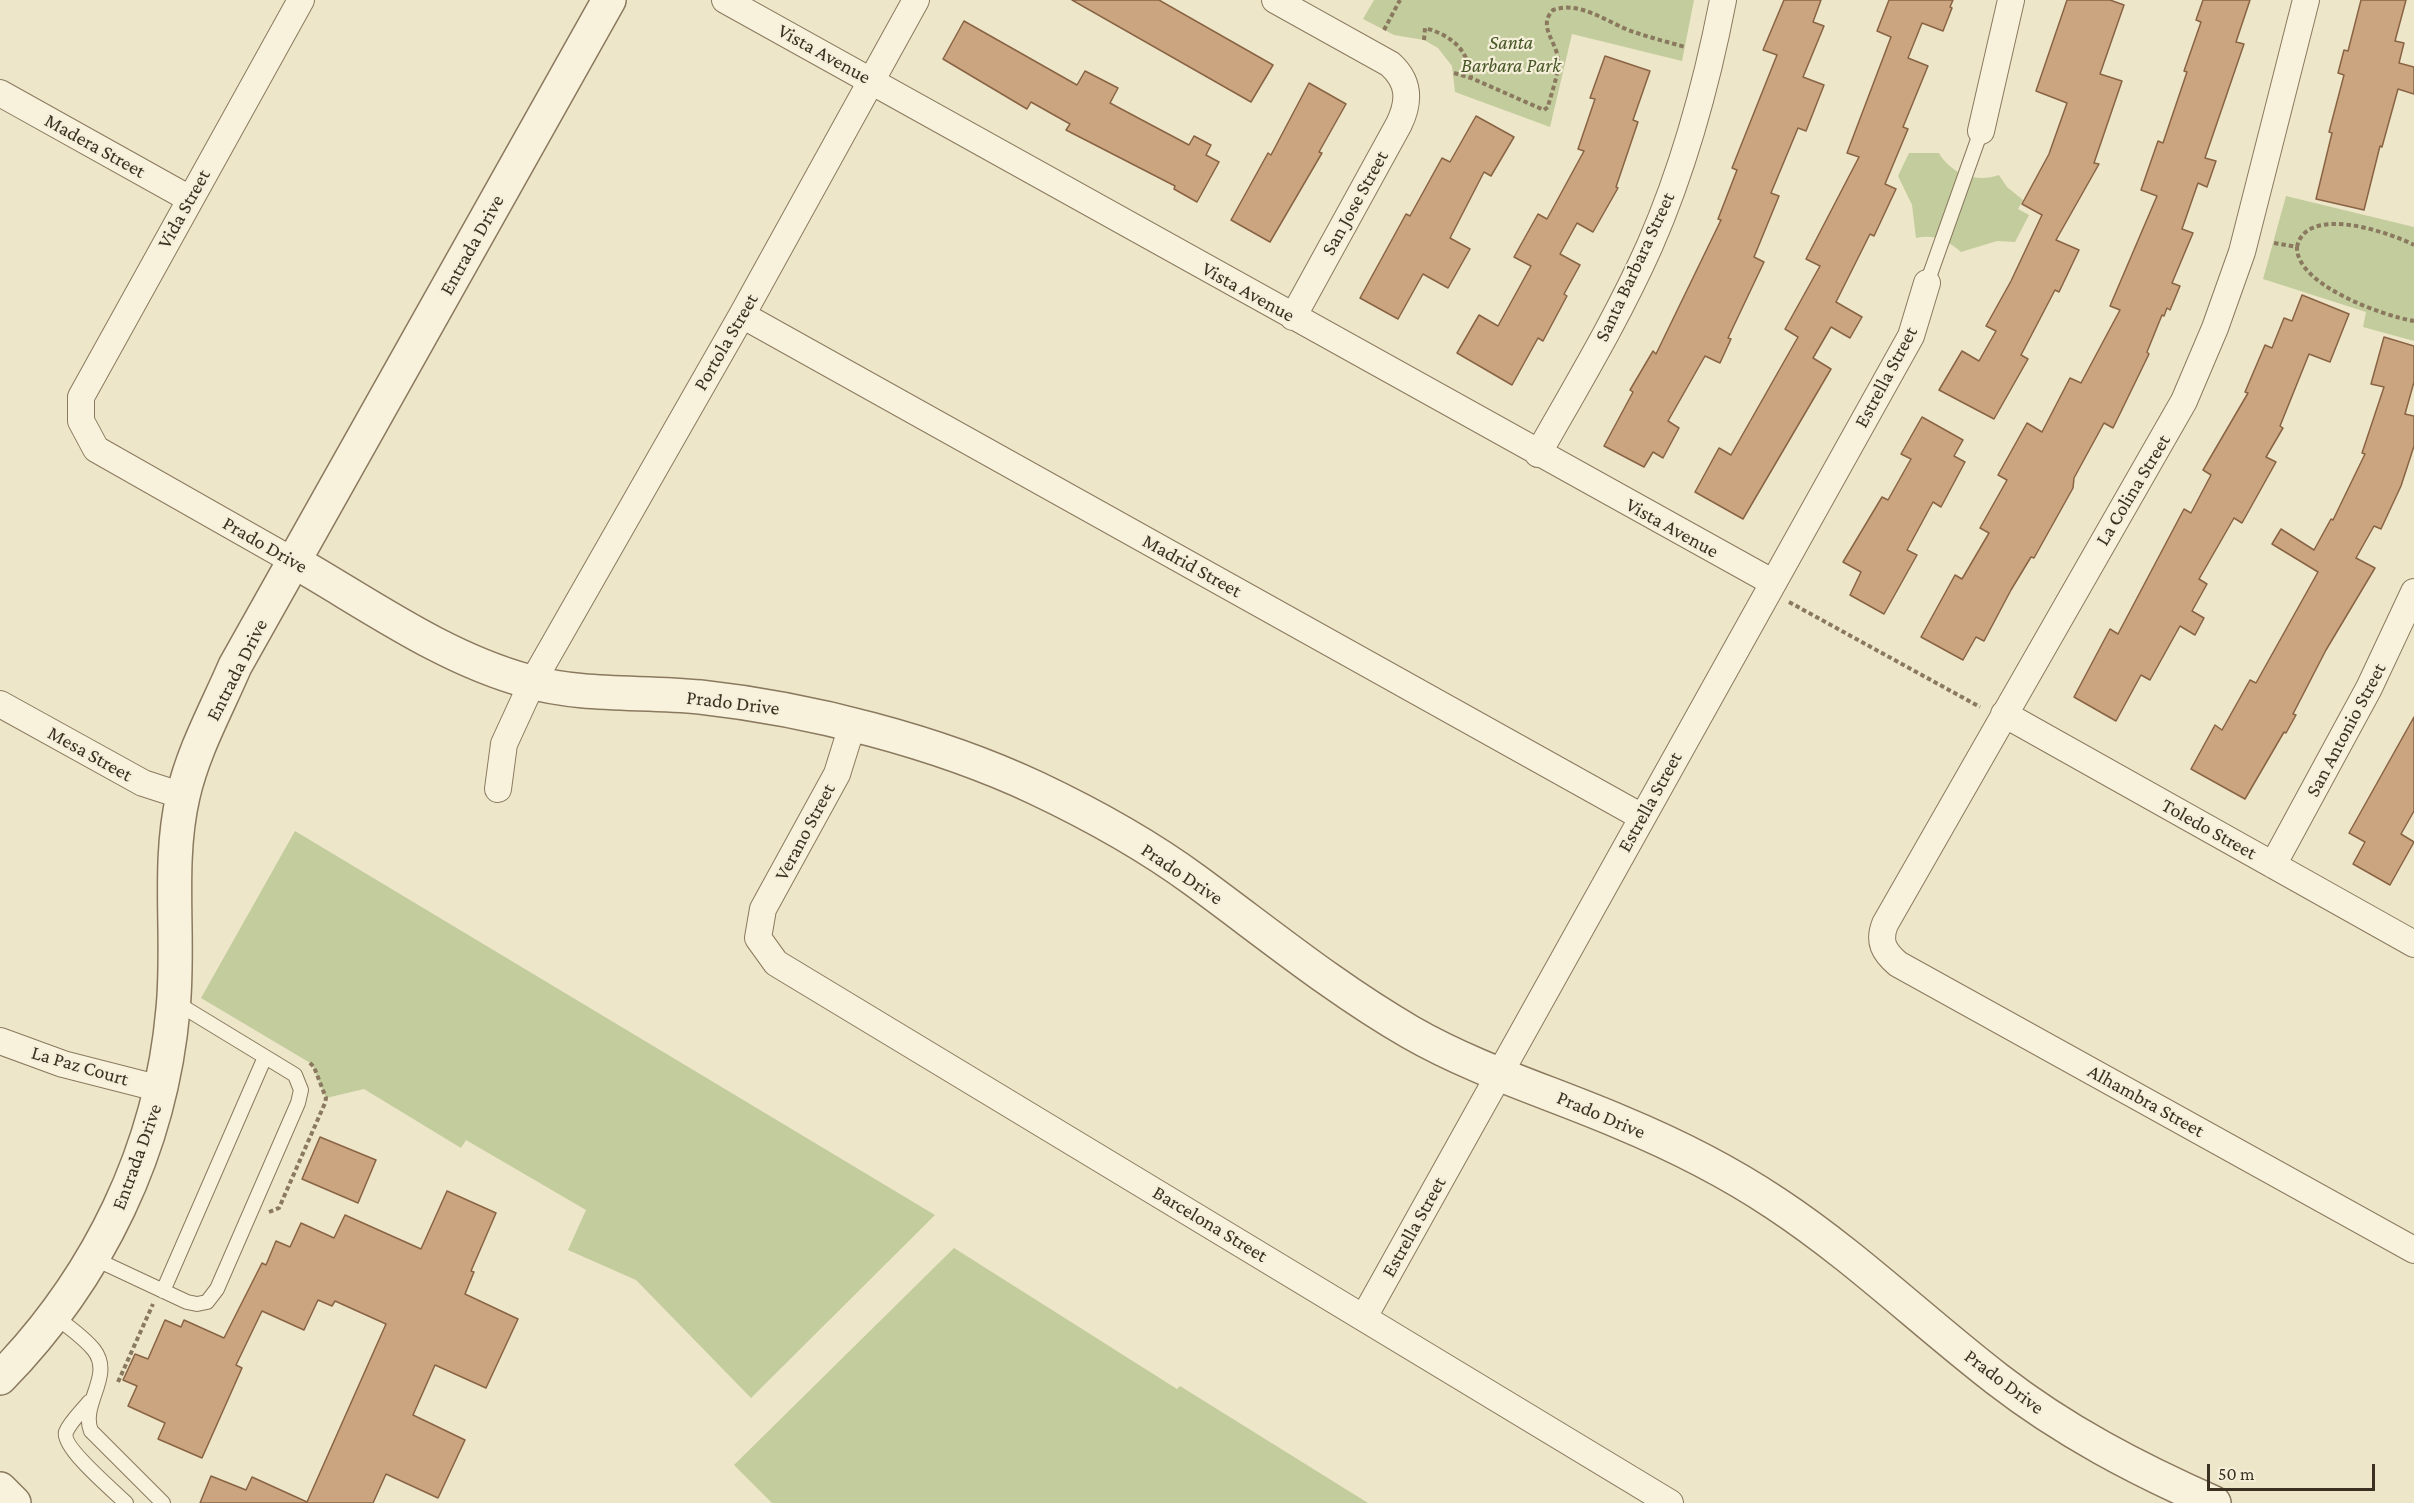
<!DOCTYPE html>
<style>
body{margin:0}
#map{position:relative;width:2414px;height:1503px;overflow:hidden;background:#eee6c9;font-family:"Crimson Pro",serif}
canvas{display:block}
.scale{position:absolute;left:2207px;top:1464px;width:168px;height:27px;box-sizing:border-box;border:3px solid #3b3021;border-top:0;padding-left:8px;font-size:18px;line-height:21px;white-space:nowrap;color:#3b3021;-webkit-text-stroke:4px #f5efd9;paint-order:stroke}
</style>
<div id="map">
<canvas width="2414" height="1503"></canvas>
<div class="scale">50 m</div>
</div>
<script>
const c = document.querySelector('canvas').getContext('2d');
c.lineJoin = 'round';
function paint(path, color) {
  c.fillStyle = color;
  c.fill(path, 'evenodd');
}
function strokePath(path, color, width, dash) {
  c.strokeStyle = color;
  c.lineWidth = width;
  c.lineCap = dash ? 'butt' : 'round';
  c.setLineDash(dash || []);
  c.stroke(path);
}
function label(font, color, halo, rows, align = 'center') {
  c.font = font + ' "Crimson Pro",serif';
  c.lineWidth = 4.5;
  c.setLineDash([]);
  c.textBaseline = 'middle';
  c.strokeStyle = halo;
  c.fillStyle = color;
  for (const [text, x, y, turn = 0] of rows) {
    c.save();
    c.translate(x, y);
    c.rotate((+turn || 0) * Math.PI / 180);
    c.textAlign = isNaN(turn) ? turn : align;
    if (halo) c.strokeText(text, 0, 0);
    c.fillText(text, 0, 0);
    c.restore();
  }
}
paint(new Path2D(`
 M1374,0H1694L1682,61L1572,34L1550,127L1455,92L1452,66L1438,48L1424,40L1394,35L1363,19Z
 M1909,153H1939C1951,174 1976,183 1999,175L2007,187L2023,200L2018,209L2029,215L2015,242L1997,241L1961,252C1947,240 1934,234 1916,238L1912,205L1898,176Z
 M2286,196L2414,227V341L2363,327L2366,312L2263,279Z
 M295,831L935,1215L751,1398L636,1280L568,1250L586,1210L466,1140L461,1148L364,1089L326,1098L312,1064L201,998Z
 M954,1248L1177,1389L1180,1386L1368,1503H772L734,1465Z`), '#c3cc9d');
const building = new Path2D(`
 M1072,0H1159L1273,65L1251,102Z
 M1784,0H1821L1813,22L1824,26L1803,77L1824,85L1806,131L1798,128L1771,193L1779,196L1754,257L1764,262L1728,338L1731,339L1720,363L1705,356L1668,421L1679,428L1663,458L1653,452L1644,467L1604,446L1633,392L1630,390L1653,351L1656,354L1721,220L1718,219L1737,170L1732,168L1777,55L1763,50Z
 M1889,0H1953L1950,7L1952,8L1943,31L1922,23L1908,58L1928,66L1903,127L1908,129L1885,184L1896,189L1874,236L1870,234L1836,302L1862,317L1850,338L1831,327L1813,358L1831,369L1743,519L1695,492L1719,448L1731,455L1798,337L1785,329L1820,266L1806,259L1859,157L1847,153L1891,37L1877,31Z
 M2067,0H2110L2124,5L2100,74L2122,81L2094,163L2099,164L2056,240L2079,250L2059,292L2055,290L2021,355L2028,359L1994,419L1939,390L1962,351L1979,361L1996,331L1986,326L2011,281L2042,215L2022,204L2049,154L2067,103L2036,91Z
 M2203,0H2250L2236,42L2244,44L2205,158L2216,161L2207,187L2198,183L2182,229L2193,233L2172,283L2180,286L2170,310L2167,308L2164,316L2162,315L2147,352L2149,354L2113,428L2104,423L2074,478L2073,488L2034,558L2031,557L2011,590L1984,641L1976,637L1963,660L1921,637L1955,575L1962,579L1989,533L1980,528L2007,480L1998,475L2027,423L2042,432L2070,378L2081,383L2120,310L2110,306L2157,196L2141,190L2158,141L2163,143L2187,72L2184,71L2201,22L2196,20Z
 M2361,0H2406L2395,41L2404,43L2399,63L2414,67V94L2398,89L2382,147L2380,146L2364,210L2316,199L2332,133L2329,132L2344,75L2338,73L2344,50L2348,51Z
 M964,21L1077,85L1085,71L1118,88L1110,103L1189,145L1194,136L1211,145L1206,155L1219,162L1197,202L1174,189L1175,186L1066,130L1070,124L1031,102L1027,109L943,59Z
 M1605,56L1650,71L1633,120L1638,122L1616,187L1618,188L1593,232L1577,223L1560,254L1580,265L1564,294L1567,296L1543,341L1538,338L1512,385L1457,353L1479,315L1498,326L1531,266L1514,257L1538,214L1547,219L1584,151L1578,149L1595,99L1590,98Z
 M1309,83L1346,104L1319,152L1322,153L1270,242L1231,220L1268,153L1271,155Z
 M1476,116L1514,137L1491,176L1484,172L1450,238L1470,249L1448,288L1423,274L1398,319L1360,298L1406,214L1410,216L1442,158L1450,162Z
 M2302,295L2349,314L2330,362L2309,354L2280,426L2283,428L2266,457L2276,462L2242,523L2234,518L2199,579L2207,584L2192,611L2204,618L2195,635L2180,626L2150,680L2141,675L2116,721L2074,697L2110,629L2118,634L2184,509L2191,513L2211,475L2203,470L2248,393L2245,392L2265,345L2272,348L2284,318L2292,321Z
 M2384,337L2414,346V382L2405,414L2414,416V446L2401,486L2381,529L2374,526L2356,558L2375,568L2326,650L2293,714L2296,715L2286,733L2284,732L2245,799L2191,769L2215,725L2222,730L2250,680L2256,683L2318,572L2272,544L2281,529L2314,550L2331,519L2333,520L2365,454L2362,453L2384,387L2371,384Z
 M1922,417L1963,440L1954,456L1965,462L1941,507L1933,502L1907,550L1917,555L1884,614L1850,595L1861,572L1843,562L1882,497L1888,500L1911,459L1901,454Z
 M2414,717V811L2401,834L2414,842L2390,885L2353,864L2365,842L2349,833Z
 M320,1137L376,1160L358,1203L302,1179Z
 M447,1191L496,1213L471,1271L474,1272L465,1294L518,1319L486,1388L435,1365L413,1415L465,1440L438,1498L386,1474L373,1503H200L211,1476L246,1490L252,1477L307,1502L386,1324L335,1301L332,1306L318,1300L304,1330L262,1311L236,1365L242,1368L202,1458L158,1439L165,1423L128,1406L137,1386L123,1380L135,1354L148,1359L165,1320L181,1327L184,1320L224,1338L262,1263L266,1265L276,1241L290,1247L301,1223L334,1238L345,1215L421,1249Z`);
paint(building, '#cba580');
strokePath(building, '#896444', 1.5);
const service = new Path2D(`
 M1927,283L1981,131
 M93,1258L187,1302L197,1304L207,1302L217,1289L298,1103L301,1090L295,1075L175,1002
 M163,1291L265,1057
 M55,1316C68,1327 84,1337 94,1350C114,1376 80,1404 91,1431L163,1503
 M89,1402C82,1411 70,1422 66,1432C61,1447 115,1492 126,1503`);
const minor = new Path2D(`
 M725,0L1772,582
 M1275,0L1390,64C1410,82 1410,101 1399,124L1293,317
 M2306,0L2242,252L2215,328L2184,401L1885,924C1878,942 1884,952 1898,964L2414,1250
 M0,93L190,199
 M1981,131L2011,0
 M742,315L1642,817
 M1538,454C1577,385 1618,317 1650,245C1684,167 1707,83 1723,0
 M295,562L96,449L81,421V397L301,0
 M0,704L143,783L183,796
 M2004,714L2414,944
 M852,726L837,774L763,909L758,938L776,963L1670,1503
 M498,789L504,744L532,683L742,315L916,0
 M2273,865L2369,688L2414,592
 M0,1041L63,1064L161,1089
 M1364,1317L1911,336L1927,283`);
const tertiary = new Path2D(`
 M295,562C370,605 443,658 527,681C583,697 643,691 700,697C809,709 936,741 1036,788C1091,814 1147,845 1196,881C1267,933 1334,988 1410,1032C1476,1070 1550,1092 1620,1122C1673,1144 1727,1171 1775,1203C1854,1255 1922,1321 1997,1379C2064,1431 2137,1469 2214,1503
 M0,1378C98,1278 161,1149 173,1009C180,939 167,865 183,796C193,751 217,708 235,666L609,0
 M0,1489L14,1503`);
strokePath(service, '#8a795e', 16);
strokePath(minor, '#8a795e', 28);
strokePath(tertiary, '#8a795e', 36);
strokePath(new Path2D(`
 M1384,30L1400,0
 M1424,40L1425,28C1451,35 1469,50 1471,78L1544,110L1548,107C1551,93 1559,75 1558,60C1557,41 1537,27 1553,10C1581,0 1609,24 1634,32C1651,38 1668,42 1685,47
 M1454,73L1471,78
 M2274,243L2297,247C2296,285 2383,316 2414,321
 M2297,247C2306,204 2389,232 2414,245
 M1789,602L1980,707
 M269,1212L279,1208L325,1103L326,1098L314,1067L308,1061
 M118,1382L153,1304`), '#8a795e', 4, [4.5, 3]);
strokePath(service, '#f8f2dd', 14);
strokePath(minor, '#f8f2dd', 26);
strokePath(tertiary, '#f8f2dd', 33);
label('italic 20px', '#485728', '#f5efd9', [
 ["Santa",1511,43],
 ["Barbara Park",1511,66]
]);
label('20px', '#3b3021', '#f5efd9', [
 ["Vista Avenue",824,54,29],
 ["Madera Street",95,146,29],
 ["San Jose Street",1355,203,-61],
 ["Vida Street",184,209,-61],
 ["Entrada Drive",472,245,-61],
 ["Santa Barbara Street",1635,267,-65],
 ["Vista Avenue",1248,292,29],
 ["Portola Street",726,342,-60],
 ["Estrella Street",1886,377,-62],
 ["La Colina Street",2133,490,-59],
 ["Vista Avenue",1672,528,29],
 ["Prado Drive",265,545,30],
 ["Madrid Street",1192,566,29],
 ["Entrada Drive",237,670,-63],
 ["Prado Drive",733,703,7],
 ["San Antonio Street",2346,730,-62],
 ["Mesa Street",90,754,29],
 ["Estrella Street",1650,802,-61],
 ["Toledo Street",2209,829,29],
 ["Verano Street",805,832,-62],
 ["Prado Drive",1182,874,34],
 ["La Paz Court",80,1066,16],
 ["Alhambra Street",2146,1101,29],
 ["Prado Drive",1601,1115,23],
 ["Entrada Drive",137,1157,-70],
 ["Barcelona Street",1210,1224,31],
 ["Estrella Street",1414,1227,-61],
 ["Prado Drive",2004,1382,37]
]);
</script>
